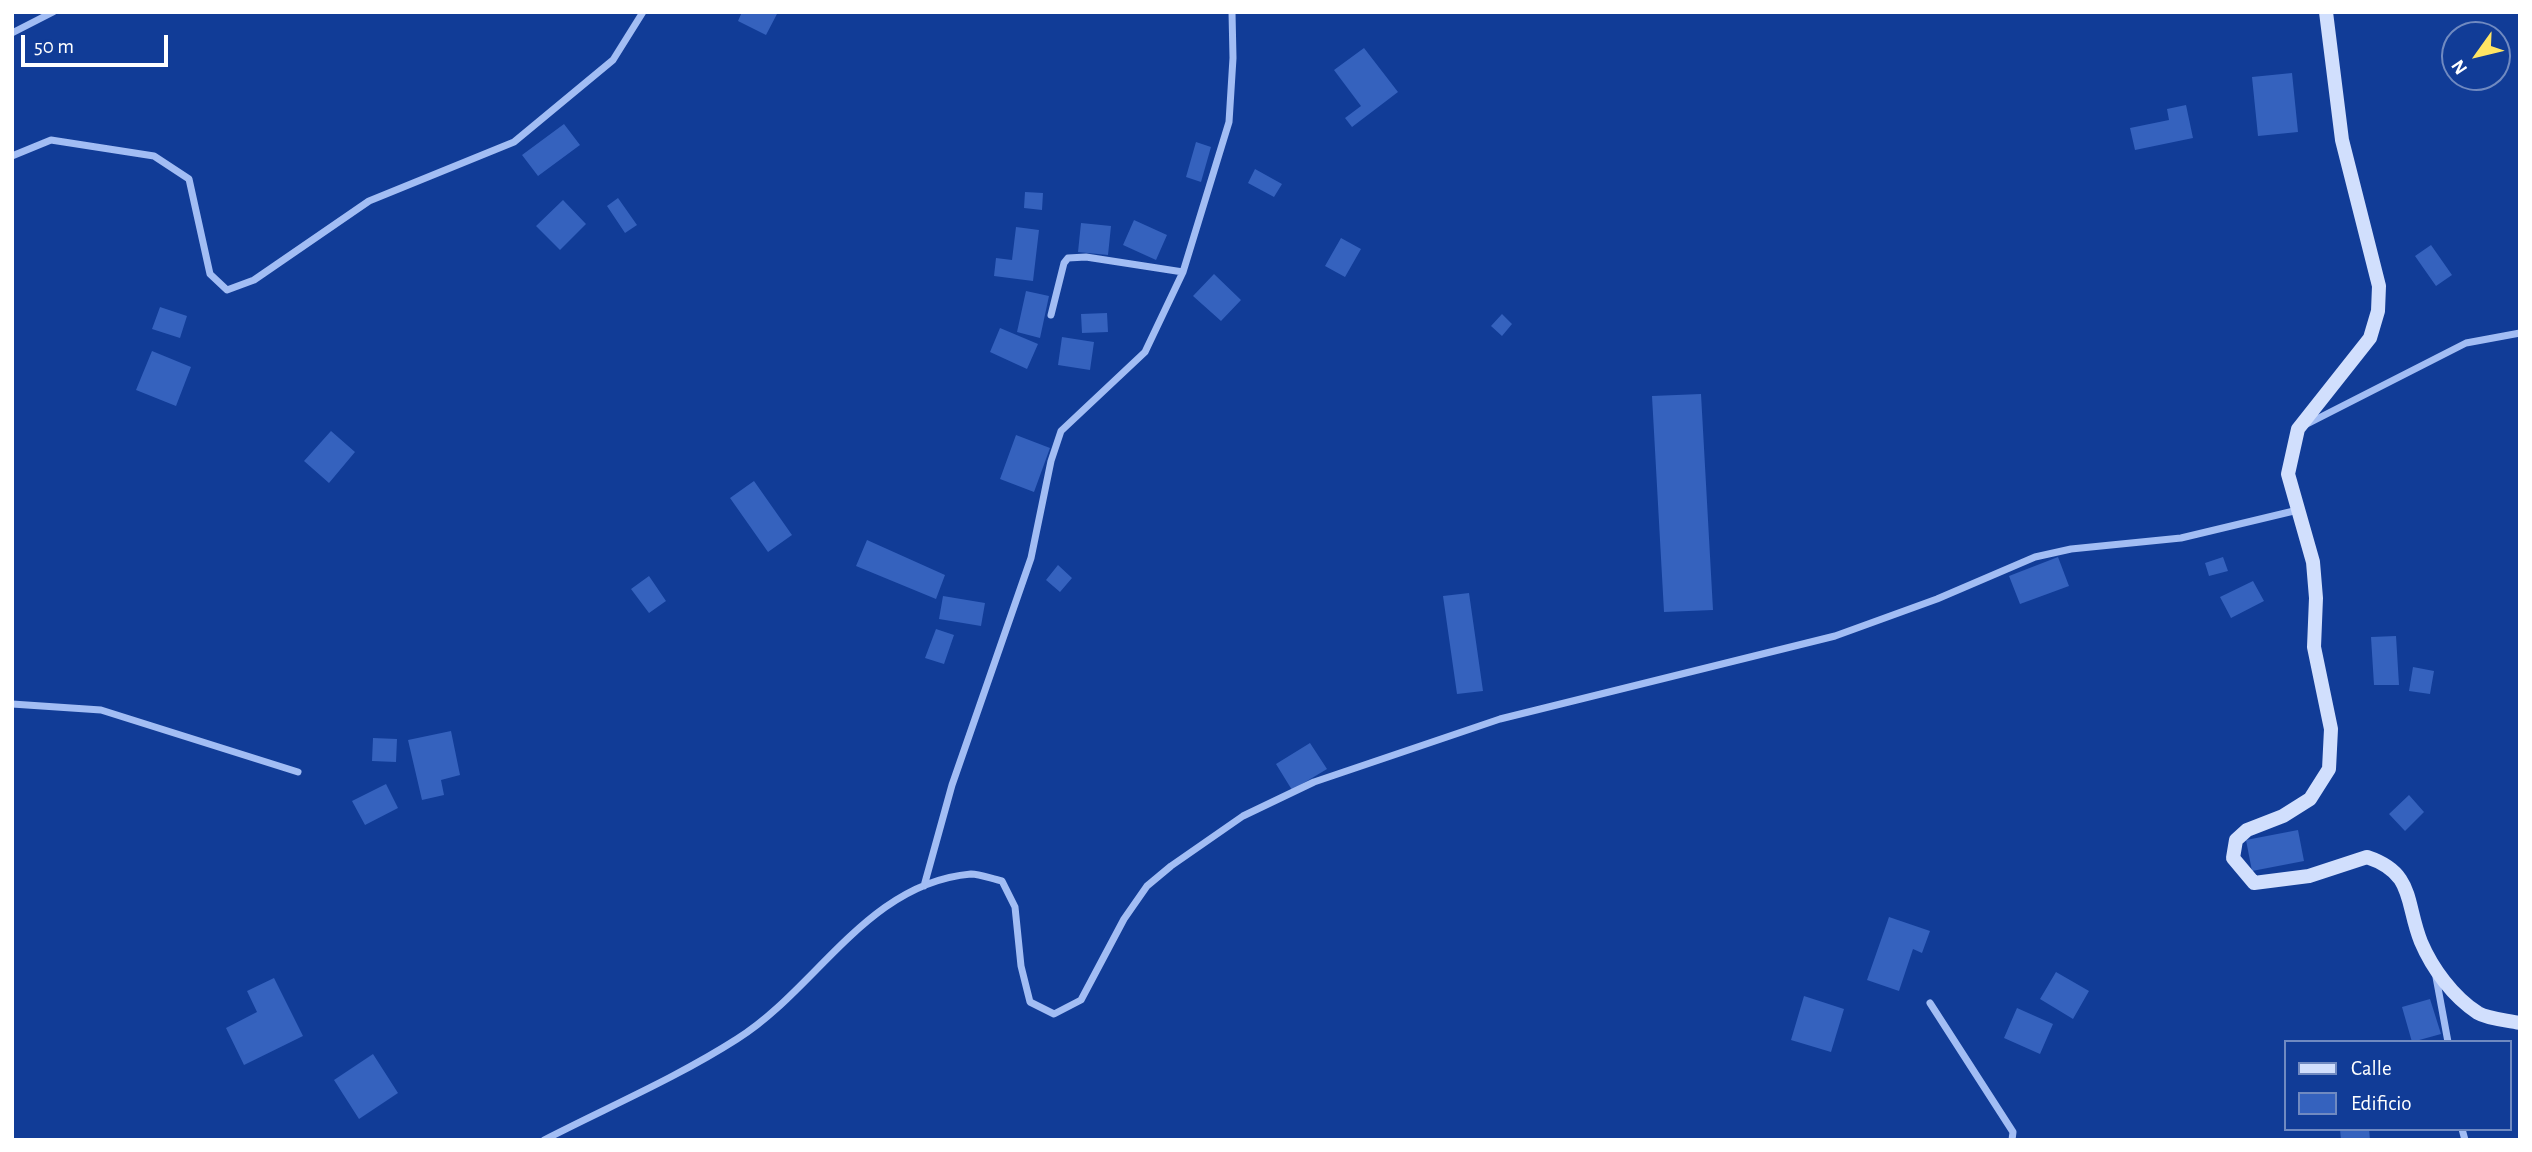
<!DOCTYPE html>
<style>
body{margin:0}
#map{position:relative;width:2532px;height:1152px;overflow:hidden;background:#113c97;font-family:"Alegreya Sans",sans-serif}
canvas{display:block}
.frame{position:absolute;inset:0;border:14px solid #fff;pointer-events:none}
.legend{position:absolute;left:2284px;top:1040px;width:228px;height:91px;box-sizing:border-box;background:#113c97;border:2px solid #708ac1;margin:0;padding:9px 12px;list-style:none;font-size:21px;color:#fff}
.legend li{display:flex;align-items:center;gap:14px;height:35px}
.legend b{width:35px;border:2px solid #708ac1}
.north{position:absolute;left:2441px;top:21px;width:70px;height:70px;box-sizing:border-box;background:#113c97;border:2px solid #708ac1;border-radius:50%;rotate:236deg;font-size:19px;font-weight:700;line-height:28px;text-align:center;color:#fff}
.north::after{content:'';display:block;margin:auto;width:24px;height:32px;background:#ffe564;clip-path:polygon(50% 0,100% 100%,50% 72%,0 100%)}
.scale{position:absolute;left:21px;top:35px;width:147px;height:32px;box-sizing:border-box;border:4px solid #fff;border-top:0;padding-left:9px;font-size:21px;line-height:24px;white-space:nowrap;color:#fff;-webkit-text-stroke:5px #113c97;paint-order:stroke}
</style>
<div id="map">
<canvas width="2532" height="1152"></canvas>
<div class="frame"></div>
<ul class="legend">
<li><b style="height:9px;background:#d1dffd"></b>Calle</li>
<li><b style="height:19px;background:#3562be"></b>Edificio</li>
</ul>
<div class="north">N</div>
<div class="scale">50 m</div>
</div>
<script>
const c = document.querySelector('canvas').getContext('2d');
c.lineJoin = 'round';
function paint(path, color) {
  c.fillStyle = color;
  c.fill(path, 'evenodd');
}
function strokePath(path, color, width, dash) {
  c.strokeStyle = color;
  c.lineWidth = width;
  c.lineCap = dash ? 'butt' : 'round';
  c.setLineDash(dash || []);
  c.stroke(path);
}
paint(new Path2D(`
 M742,12H778L766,35L738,21Z
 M1364,48L1398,92L1352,127L1345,118L1361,106L1334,70Z
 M2292,73L2298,132L2258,136L2252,77Z
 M2186,105L2193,138L2135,150L2130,128L2169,120L2167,109Z
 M564,124L580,145L538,176L522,155Z
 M1196,142L1211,147L1201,182L1186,177Z
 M1255,169L1282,184L1274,197L1248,183Z
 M1025,192L1043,193L1042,210L1024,208Z
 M618,198L637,225L625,233L607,206Z
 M563,200L586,224L560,250L536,226Z
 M1134,220L1167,235L1156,260L1123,245Z
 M1081,223L1111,226L1108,255L1078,252Z
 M1016,227L1039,230L1033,281L994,276L996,258L1012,260Z
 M1341,238L1361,249L1345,277L1325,266Z
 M2431,245L2452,275L2436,286L2415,256Z
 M1214,274L1241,300L1221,321L1193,296Z
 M1026,291L1049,296L1040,338L1017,332Z
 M160,307L187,316L180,338L152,329Z
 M1107,313L1108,332L1082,333L1081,314Z
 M1502,314L1512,324L1502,336L1491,326Z
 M1000,328L1038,344L1027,369L990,352Z
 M1062,337L1094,342L1090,370L1058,365Z
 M152,351L191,367L176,406L136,390Z
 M1701,394L1713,610L1664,612L1652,396Z
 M331,431L355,452L329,483L304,461Z
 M1016,435L1050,448L1034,492L1000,479Z
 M754,481L792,535L768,552L730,498Z
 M867,540L945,575L936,599L856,566Z
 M2058,557L2069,586L2020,604L2009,576Z
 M2223,557L2228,571L2209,576L2205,563Z
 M1058,565L1072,578L1060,592L1046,580Z
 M649,576L666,601L649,613L631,589Z
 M2253,581L2264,601L2231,618L2220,597Z
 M1469,593L1483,691L1457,694L1443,596Z
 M943,596L985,603L981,626L939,619Z
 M936,629L954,635L944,664L925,658Z
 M2396,636L2399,685H2374L2371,637Z
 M2413,667L2434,671L2430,694L2409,691Z
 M451,731L460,775L441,780L444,795L422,800L408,740Z
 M373,738L397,739L396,762L372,761Z
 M1310,743L1327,769L1292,790L1276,764Z
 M386,784L398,808L365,825L352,801Z
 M2409,795L2424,812L2405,831L2389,814Z
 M2298,830L2304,861L2252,871L2246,840Z
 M1889,917L1930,931L1922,953L1913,949L1899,991L1867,980Z
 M2056,972L2089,991L2073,1019L2040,999Z
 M274,978L303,1036L244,1065L226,1028L257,1012L247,991Z
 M1804,996L1844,1009L1831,1052L1791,1040Z
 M2430,999L2441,1034L2412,1042L2402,1007Z
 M2017,1008L2053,1024L2040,1054L2004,1038Z
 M373,1054L398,1093L359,1119L334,1080Z
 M2340,1129H2369L2370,1140H2341Z`), '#3562be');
strokePath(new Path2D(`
 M12,33L53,12
 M12,156L51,140L154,156L189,179L210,274L227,290L254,280L369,201L514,142L613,60L643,12
 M1051,315L1064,263L1068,258L1086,257L1183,272
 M2307,424L2466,343L2520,333
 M12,704L101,710L298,772
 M924,886L952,785L1031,558L1051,461L1061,431L1145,352L1183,272L1229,122L1233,58L1232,12
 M2436,977L2448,1042
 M1930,1003L2013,1132L2012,1140
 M2462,1129L2465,1140
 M544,1140C608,1107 676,1078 737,1039C817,989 867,883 971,874C980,874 992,879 1002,881L1015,907L1021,966L1030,1002L1054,1014L1081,1000L1124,919L1147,886L1171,866L1243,816L1314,782L1500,719L1835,636L1937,599L2035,557L2071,549L2181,538L2298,510`), '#a2bdf4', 7);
strokePath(new Path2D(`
 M2326,12L2342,140L2379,286L2378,311L2370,338L2298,429L2288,474L2313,562L2316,598L2314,647L2331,729L2329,769L2310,799L2283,816L2247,830L2236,840L2233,858L2254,883L2309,876L2367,857C2415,873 2405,902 2421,942C2432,968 2453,997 2478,1013C2488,1019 2507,1020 2520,1023`), '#d1dffd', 14);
</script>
